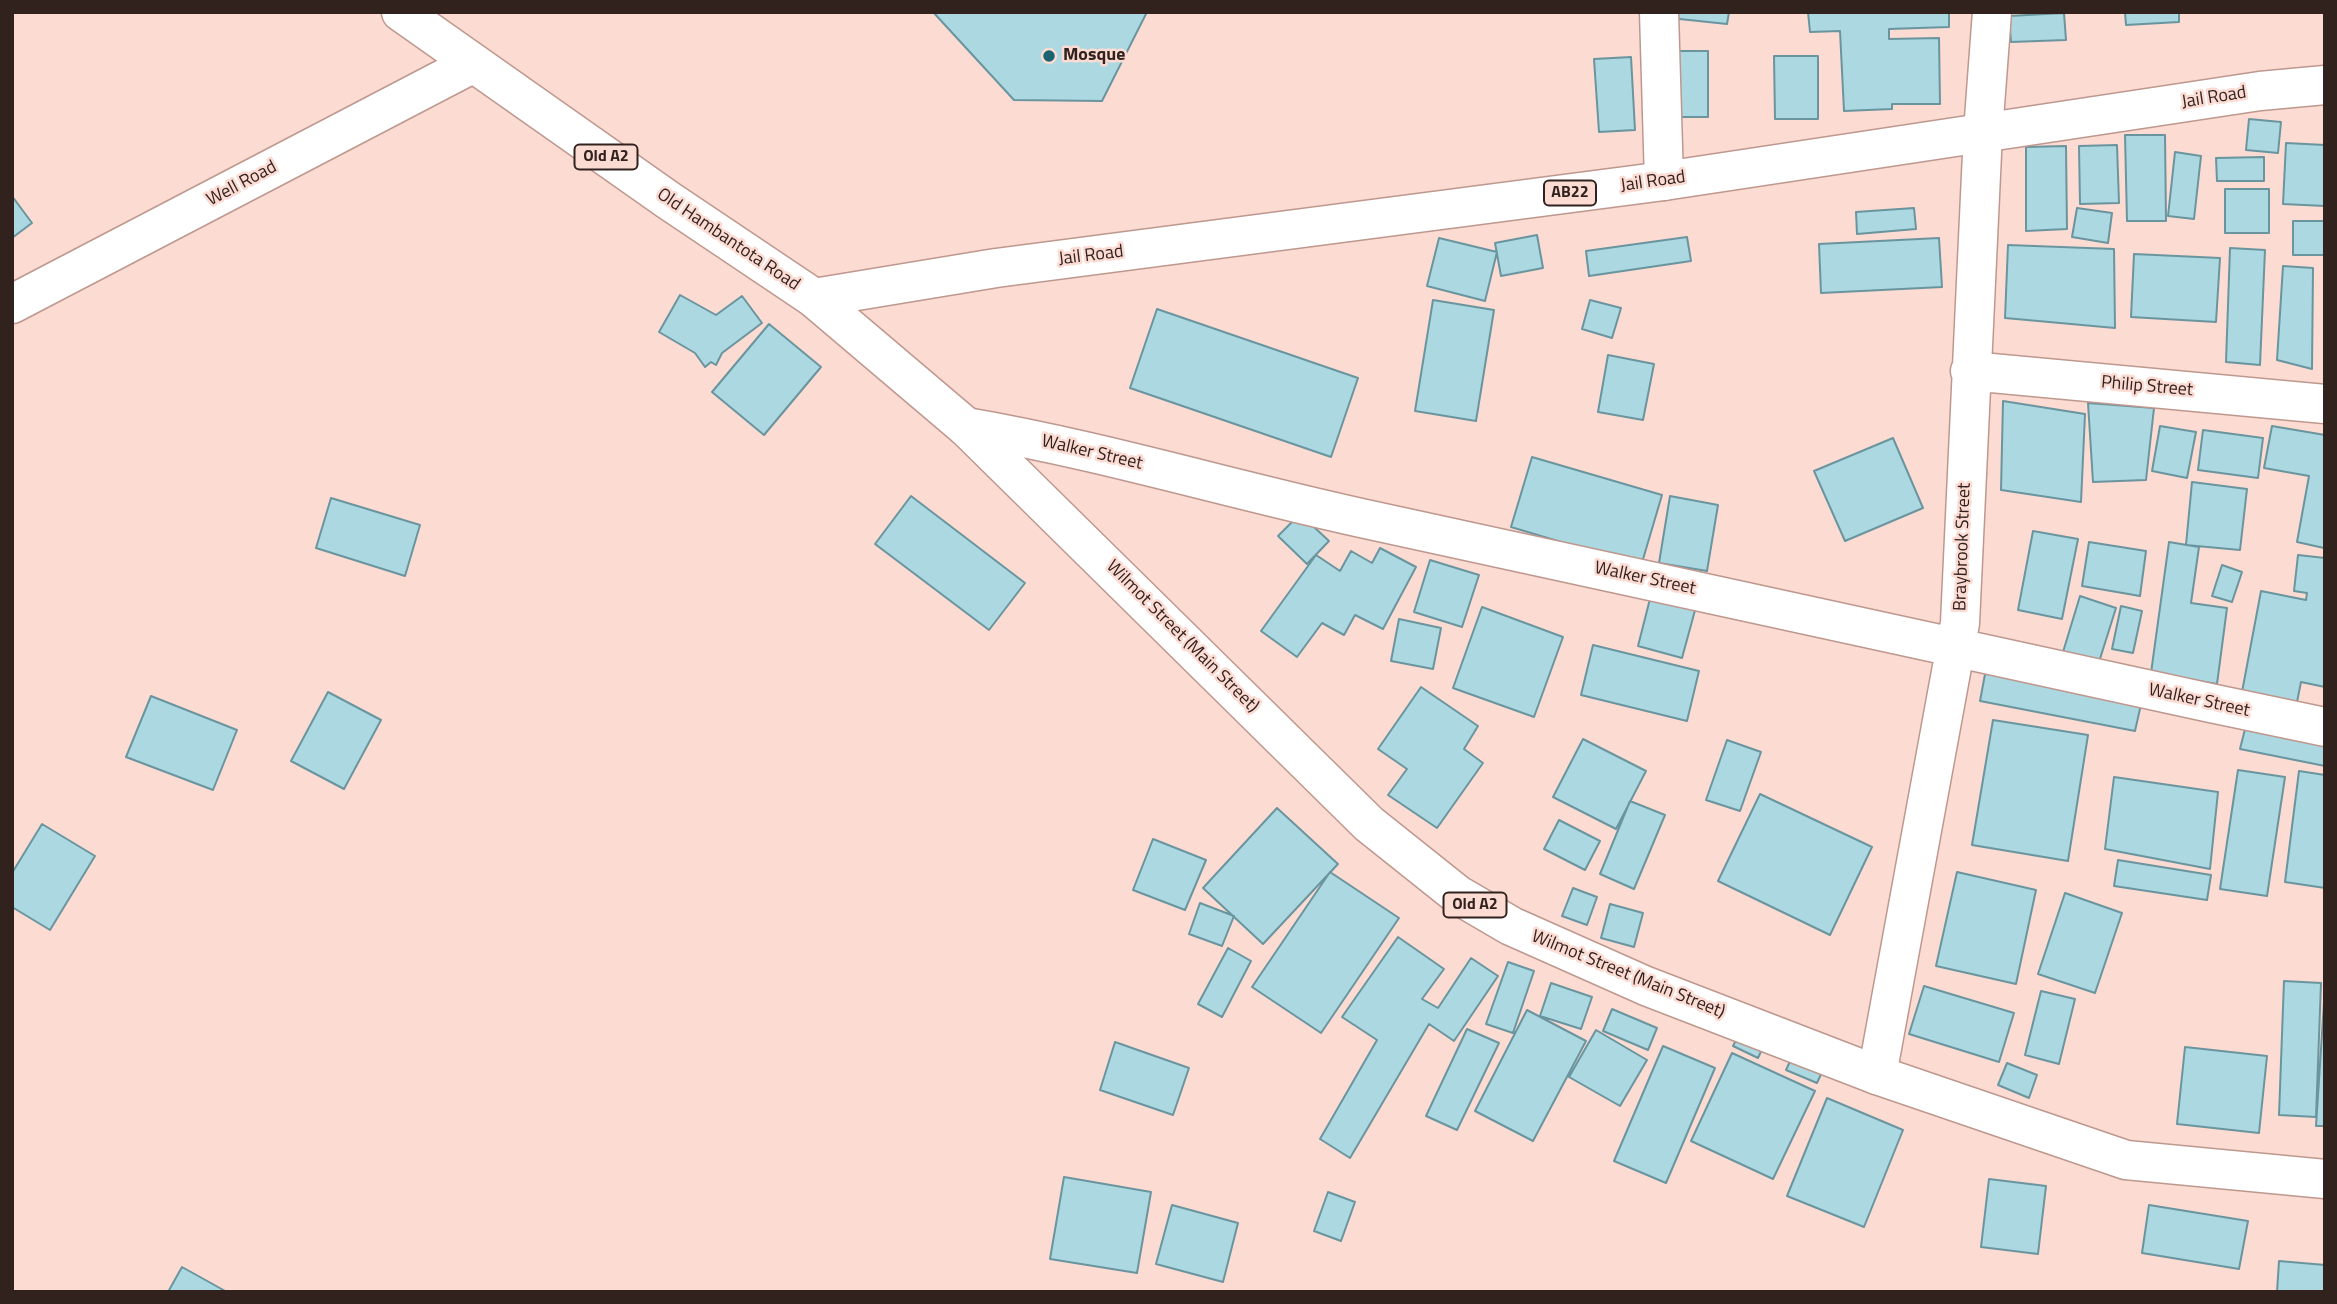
<!DOCTYPE html>
<style>
body{margin:0}
#map{position:relative;width:2337px;height:1304px;overflow:hidden;background:#fcdbd3;font-family:"Titillium Web",sans-serif}
canvas{display:block}
.frame{position:absolute;inset:0;border:14px solid #31221e;pointer-events:none}
</style>
<div id="map">
<canvas width="2337" height="1304"></canvas>
<div class="frame"></div>
</div>
<script>
const c = document.querySelector('canvas').getContext('2d');
c.lineJoin = 'round';
function paint(path, color) {
  c.fillStyle = color;
  c.fill(path, 'evenodd');
}
function strokePath(path, color, width, dash) {
  c.strokeStyle = color;
  c.lineWidth = width;
  c.lineCap = dash ? 'butt' : 'round';
  c.setLineDash(dash || []);
  c.stroke(path);
}
function label(font, color, halo, rows, align = 'center') {
  c.font = font + ' "Titillium Web",sans-serif';
  c.lineWidth = 5;
  c.setLineDash([]);
  c.textBaseline = 'middle';
  c.strokeStyle = halo;
  c.fillStyle = color;
  for (const [text, x, y, turn = 0] of rows) {
    c.save();
    c.translate(x, y);
    c.rotate((+turn || 0) * Math.PI / 180);
    c.textAlign = isNaN(turn) ? turn : align;
    if (halo) c.strokeText(text, 0, 0);
    c.fillText(text, 0, 0);
    c.restore();
  }
}
const building = new Path2D(`
 M933,12H1147L1102,101L1014,100Z
 M1671,12H1729L1727,24L1670,18Z
 M1808,12H1949V27L1889,29V39L1939,38L1940,104H1892V109L1844,111L1840,31L1810,32Z
 M2125,12H2179V22L2126,25Z
 M2064,13L2066,40L2011,42L2009,16Z
 M1668,51H1708V117H1668Z
 M1774,56H1818V119H1775Z
 M1631,57L1635,130L1599,132L1594,59Z
 M2249,119L2281,122L2278,153L2246,150Z
 M2125,135H2165L2166,221H2127Z
 M2286,143L2325,145V206L2283,204Z
 M2117,145L2119,203L2080,204L2079,146Z
 M2066,146L2067,229L2026,231V147Z
 M2175,152L2201,156L2194,219L2168,216Z
 M2264,157V181H2217L2216,158Z
 M2225,189H2269V233H2225Z
 M12,196L32,223L12,238Z
 M1914,208L1916,229L1857,234L1856,212Z
 M2077,208L2112,213L2108,243L2072,237Z
 M2293,221H2325V255H2293Z
 M1537,235L1543,268L1501,276L1495,243Z
 M1687,237L1691,261L1589,276L1586,251Z
 M1439,238L1497,252L1485,301L1427,286Z
 M1939,238L1942,287L1821,293L1819,244Z
 M2008,245L2114,249L2115,328L2005,318Z
 M2230,248L2265,250L2260,365L2226,362Z
 M2134,254L2220,258L2216,322L2131,317Z
 M2283,266L2313,268L2312,369L2277,360Z
 M680,295L716,315L742,296L762,323L722,353L716,365L711,362L705,367L695,353L659,332Z
 M1433,300L1494,310L1476,421L1415,411Z
 M1590,300L1621,308L1612,338L1582,329Z
 M1157,309L1358,378L1331,457L1130,388Z
 M769,324L821,367L764,435L712,392Z
 M1608,355L1654,364L1643,420L1598,412Z
 M2003,401L2085,414L2081,502L2001,490Z
 M2088,403L2154,408L2146,480L2093,482Z
 M2160,426L2196,432L2187,478L2152,471Z
 M2272,426L2325,435L2324,548L2297,542L2309,476L2264,468Z
 M2203,430L2263,438L2258,478L2198,470Z
 M1893,438L1923,508L1845,541L1814,471Z
 M1532,457L1662,495L1641,566L1511,527Z
 M2192,482L2247,489L2240,550L2186,545Z
 M911,496L1025,583L989,630L875,544Z
 M1670,496L1718,505L1707,571L1659,563Z
 M331,498L420,525L405,576L316,548Z
 M1300,514L1329,541L1307,564L1278,536Z
 M2033,531L2078,539L2062,619L2018,610Z
 M2089,542L2146,551L2140,596L2082,586Z
 M2169,542L2199,547L2191,603L2227,608L2217,684L2151,673Z
 M1380,548L1416,567L1383,629L1355,615L1344,635L1322,623L1297,657L1261,631L1316,555L1340,571L1351,551L1372,563Z
 M2298,555L2325,558V687L2301,682L2297,702L2242,692L2261,591L2306,600L2307,593L2294,591Z
 M1430,560L1479,575L1462,627L1414,612Z
 M2222,565L2242,572L2232,602L2212,596Z
 M1652,591L1697,603L1682,658L1638,646Z
 M2080,596L2116,608L2099,662L2063,652Z
 M2121,606L2142,611L2133,653L2112,649Z
 M1482,607L1563,637L1534,717L1453,688Z
 M1399,619L1441,628L1433,669L1391,661Z
 M1593,645L1699,671L1687,721L1581,695Z
 M1986,669L2142,700L2135,731L1980,701Z
 M1421,687L1478,726L1464,749L1483,763L1437,828L1388,795L1407,769L1378,749Z
 M328,692L381,720L344,789L291,761Z
 M151,696L237,730L213,790L126,757Z
 M1993,720L2088,735L2068,861L1972,845Z
 M2247,721L2325,736V766L2240,749Z
 M1583,739L1646,771L1616,829L1553,797Z
 M1727,740L1761,752L1740,811L1706,800Z
 M2238,770L2285,777L2267,896L2220,889Z
 M2299,771L2325,775V888L2285,882Z
 M2114,777L2218,792L2210,869L2105,849Z
 M1760,794L1872,847L1830,935L1718,881Z
 M1630,801L1665,815L1634,889L1600,874Z
 M1277,808L1338,864L1263,944L1203,888Z
 M1559,820L1600,841L1585,870L1544,849Z
 M42,824L95,856L50,930L12,907V873Z
 M1153,839L1206,860L1185,910L1133,890Z
 M2118,860L2211,875L2207,900L2114,886Z
 M1330,872L1399,918L1321,1033L1252,987Z
 M1957,872L2036,890L2016,984L1936,966Z
 M1573,888L1597,897L1587,925L1562,916Z
 M2065,893L2122,913L2095,993L2038,974Z
 M1200,903L1234,916L1222,946L1189,934Z
 M1610,904L1643,913L1634,947L1601,938Z
 M1398,937L1444,969L1422,999L1438,1008L1471,958L1498,976L1454,1041L1429,1024L1350,1158L1320,1139L1377,1040L1342,1017Z
 M1228,948L1251,961L1222,1017L1198,1004Z
 M1508,962L1534,971L1513,1033L1486,1024Z
 M2284,981L2321,983L2316,1117L2279,1115Z
 M1551,983L1592,997L1581,1029L1540,1016Z
 M1924,986L2014,1013L1999,1062L1909,1034Z
 M2325,987V1126H2316Z
 M2041,991L2075,999L2059,1064L2025,1055Z
 M1612,1009L1657,1028L1648,1050L1603,1031Z
 M1527,1010L1586,1041L1533,1141L1475,1111Z
 M1467,1029L1499,1043L1457,1130L1426,1116Z
 M1596,1030L1647,1060L1620,1106L1569,1077Z
 M1739,1034L1764,1045L1758,1058L1733,1046Z
 M1115,1042L1189,1068L1173,1115L1100,1090Z
 M1663,1046L1715,1068L1666,1183L1614,1161Z
 M2185,1047L2267,1056L2259,1133L2177,1124Z
 M1732,1053L1815,1091L1773,1179L1691,1141Z
 M1792,1057L1823,1070L1817,1083L1786,1070Z
 M2007,1063L2037,1075L2029,1098L1998,1085Z
 M1827,1098L1903,1130L1864,1227L1787,1196Z
 M1064,1177L1151,1192L1137,1273L1050,1259Z
 M1989,1179L2046,1186L2038,1254L1981,1247Z
 M1328,1192L1355,1202L1341,1241L1314,1231Z
 M1172,1205L1238,1223L1223,1282L1156,1264Z
 M2149,1205L2248,1221L2239,1269L2142,1253Z
 M2279,1261L2325,1265V1292H2277Z
 M182,1267L227,1292H168Z`);
paint(building, '#abd8e1');
strokePath(building, '#6a959e', 2);
const street = new Path2D(`
 M1659,12L1664,181
 M12,304L472,64
 M1970,371L2325,404
 M966,427C1100,450 1229,489 1361,518C1682,588 2003,660 2325,727
 M1877,1075L1960,623L1983,132L1992,12`);
const primary = new Path2D(`
 M814,298L996,268L1664,181L2260,91L2325,85`);
const highway = new Path2D(`
 M401,12L668,200L814,298L966,427L1369,824L1458,895L1511,926L1646,986L1877,1075L2126,1160L2325,1179`);
strokePath(street, '#be988e', 41);
strokePath(primary, '#be988e', 41);
strokePath(highway, '#be988e', 41);
strokePath(street, '#fff', 38);
strokePath(primary, '#fff', 38);
strokePath(highway, '#fff', 38);
for (const [x, y, r, color] of [
 [1049,56,7,"#1a6371"]
]) {
  const dot = new Path2D();
  dot.arc(x, y, r, 0, 2 * Math.PI);
  c.fillStyle = color;
  c.fill(dot);
  strokePath(dot, '#fcdbd3', 2.5);
}
for (const [x, y, w] of [
 [606,157,63],
 [1570,193,52],
 [1475,905,63]
]) {
  const box = new Path2D();
  box.roundRect(x - w / 2, y - 12.5, w, 25, 5);
  c.fillStyle = '#fcdbd3';
  c.fill(box);
  strokePath(box, '#31221e', 2);
}
label('bold 16px', '#31221e', null, [
 ["Old A2",606,157],
 ["AB22",1570,193],
 ["Old A2",1475,905]
]);
label('bold 18px', '#31221e', '#fcdbd3', [
 ["Mosque",1063,56]
], 'left');
label('18px', '#31221e', '#fcdbd3', [
 ["Jail Road",2214,98,-9],
 ["Jail Road",1653,182,-8],
 ["Well Road",242,184,-28],
 ["Old Hambantota Road",728,240,34],
 ["Jail Road",1091,256,-7],
 ["Philip Street",2147,387,5],
 ["Walker Street",1092,453,13],
 ["Braybrook Street",1963,547,-88],
 ["Walker Street",1645,579,12],
 ["Wilmot Street (Main Street)",1182,637,45],
 ["Walker Street",2199,701,12],
 ["Wilmot Street (Main Street)",1628,975,22]
]);
</script>
